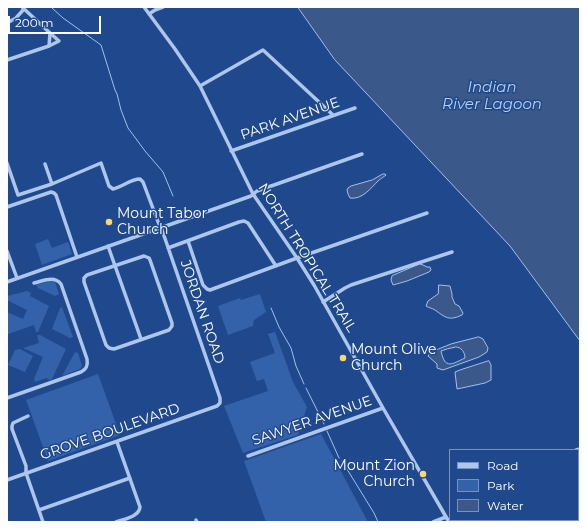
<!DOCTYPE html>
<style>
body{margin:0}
#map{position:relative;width:587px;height:529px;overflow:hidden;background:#20498d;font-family:Montserrat,sans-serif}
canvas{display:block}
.frame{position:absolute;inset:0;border:8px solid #fff;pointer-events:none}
.legend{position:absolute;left:449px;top:449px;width:130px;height:72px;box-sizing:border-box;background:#20498d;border:1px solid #7992bb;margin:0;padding:5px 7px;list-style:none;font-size:12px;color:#fff}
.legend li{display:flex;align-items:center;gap:8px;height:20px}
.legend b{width:20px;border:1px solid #7992bb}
.scale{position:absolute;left:8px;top:16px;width:93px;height:18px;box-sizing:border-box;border:2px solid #fff;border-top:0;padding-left:5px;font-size:12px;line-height:14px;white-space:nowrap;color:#fff;-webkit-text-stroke:3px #20498d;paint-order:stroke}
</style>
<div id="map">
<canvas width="587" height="529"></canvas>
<div class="frame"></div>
<ul class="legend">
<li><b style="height:5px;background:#adc6ec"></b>Road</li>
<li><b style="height:11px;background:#3362aa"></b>Park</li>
<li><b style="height:11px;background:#3a5889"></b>Water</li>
</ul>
<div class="scale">200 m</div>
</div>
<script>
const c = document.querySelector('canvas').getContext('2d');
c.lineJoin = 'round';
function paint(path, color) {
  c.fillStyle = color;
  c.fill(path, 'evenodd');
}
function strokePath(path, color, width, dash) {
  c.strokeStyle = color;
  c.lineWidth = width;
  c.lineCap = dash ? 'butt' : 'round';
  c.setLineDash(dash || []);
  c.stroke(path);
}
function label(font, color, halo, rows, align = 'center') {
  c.font = font + ' Montserrat,sans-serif';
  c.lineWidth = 3;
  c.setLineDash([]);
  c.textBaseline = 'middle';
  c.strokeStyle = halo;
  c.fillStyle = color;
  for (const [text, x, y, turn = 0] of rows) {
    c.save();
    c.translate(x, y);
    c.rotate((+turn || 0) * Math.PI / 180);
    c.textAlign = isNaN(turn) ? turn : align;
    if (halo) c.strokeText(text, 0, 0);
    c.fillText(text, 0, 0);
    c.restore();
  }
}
paint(new Path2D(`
 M48,239L52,248L68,242L72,254L42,265L35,244Z
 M50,281L55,282L59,294L55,296L38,288L36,285Z
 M27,291L31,293L30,296L49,306L38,332H36L34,325L8,334H7V312L23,319L27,310L7,300V296Z
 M260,294L266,312L254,320L253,326L228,335L218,306L240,298L241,300Z
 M62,307L73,337L70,338L52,329L60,308Z
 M275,332L293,382L307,407L298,435L243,453L224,406L268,391L264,379L257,381L250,362L275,353L268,334Z
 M37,335H40L66,349L52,379L49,380L47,378L35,382L34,379L43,357L23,348L39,343Z
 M20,349L33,356L25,372L8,365L15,350Z
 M75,352L78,353L82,366L80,369L62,376Z
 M98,374L120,435L48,461L26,400Z
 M321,434L368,522H266L244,461Z`), '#3362aa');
const water = new Path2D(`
 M298,7H580V341L510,246L335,60Z
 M383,174H385L386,175C384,177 381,178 378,181C371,188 362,200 350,198L348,194L347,190L348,188L351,186L372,180Z
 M420,264L423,265L427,267H430L431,270L429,272L407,281L393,285L391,280L392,276Z
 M439,285L450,286L452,294V297L455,304L459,306L463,313L462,315C449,321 446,318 435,310C432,308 429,308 426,306L428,301L438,294Z
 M479,337L483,339L488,348L487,352L479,357L443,370L437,368V364L428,356L431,352L451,344ZM456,347C461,347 465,352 465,358C452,364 445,370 441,351L447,349Z
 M489,361L491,365V380L485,383L457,389L455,372L460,370Z`);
paint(water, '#3a5889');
strokePath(water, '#a1c0ed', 1);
strokePath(new Path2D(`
 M51,7L63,18L101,45L115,90L117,94L121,110L128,128L145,151L163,172L173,196
 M271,308L279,327L291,348L296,366L304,384
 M306,388L324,424
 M327,431L339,458
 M342,461L374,513L378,522`), '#a1c0ed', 1);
strokePath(new Path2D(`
 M144,7L175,49L200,86L253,194L297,258L314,285L383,408L449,522
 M149,14L155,10L163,7
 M7,23L16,18L24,9
 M49,46L59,41L50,33
 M7,60L49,46L50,33L22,7
 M200,86L263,50L333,115
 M231,151L355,108
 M7,163L18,195L52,184L101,163L109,186L113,189C122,187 131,179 140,179L143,182L160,227
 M45,164L52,184
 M7,207L51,192L54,193L56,195L77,257
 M188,241L203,285L207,289L210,290L297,258L427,213
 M108,246L141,339
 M168,248L239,222L244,221L248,223L276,266
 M7,251L17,278
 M144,256L149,258L150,260L172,323V326L169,330L114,349L109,348L106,345L84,282V278L87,275Z
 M7,282L251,196L257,191L362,154
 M323,302L345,288L351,285L452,252
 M7,398L81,372C87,369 88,365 87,359L61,284C54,275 43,281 34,283
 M28,416L13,423L12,426V429L26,466V473L43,522
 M576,450L580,449
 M248,456L383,408
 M7,480L217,406L220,403V398L161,227
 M39,510L130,478
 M196,520L197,522
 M505,520V522
 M116,522C124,519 139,517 140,507L117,442
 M433,522L446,517`), '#adc6ec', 3.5);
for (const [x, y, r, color] of [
 [109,222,4,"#fad86d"],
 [343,358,4,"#fad86d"],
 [423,474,4,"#fad86d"]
]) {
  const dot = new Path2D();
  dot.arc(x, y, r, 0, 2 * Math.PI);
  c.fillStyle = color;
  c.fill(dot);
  strokePath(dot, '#20498d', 1.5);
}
label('14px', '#fff', '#20498d', [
 ["PARK AVENUE",290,119,-19],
 ["NORTH TROPICAL TRAIL",307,258,58],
 ["JORDAN ROAD",202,312,71],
 ["SAWYER AVENUE",312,421,-19],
 ["GROVE BOULEVARD",110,432,-19]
]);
label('14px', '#fff', '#20498d', [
 ["Mount Tabor",117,214],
 ["Church",117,230],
 ["Mount Olive",351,350],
 ["Church",351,366],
 ["Mount Zion",415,466,"right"],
 ["Church",415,482,"right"]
], 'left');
label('italic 15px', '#b9d1f3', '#20498d', [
 ["Indian",492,88],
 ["River Lagoon",492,105]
]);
</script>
